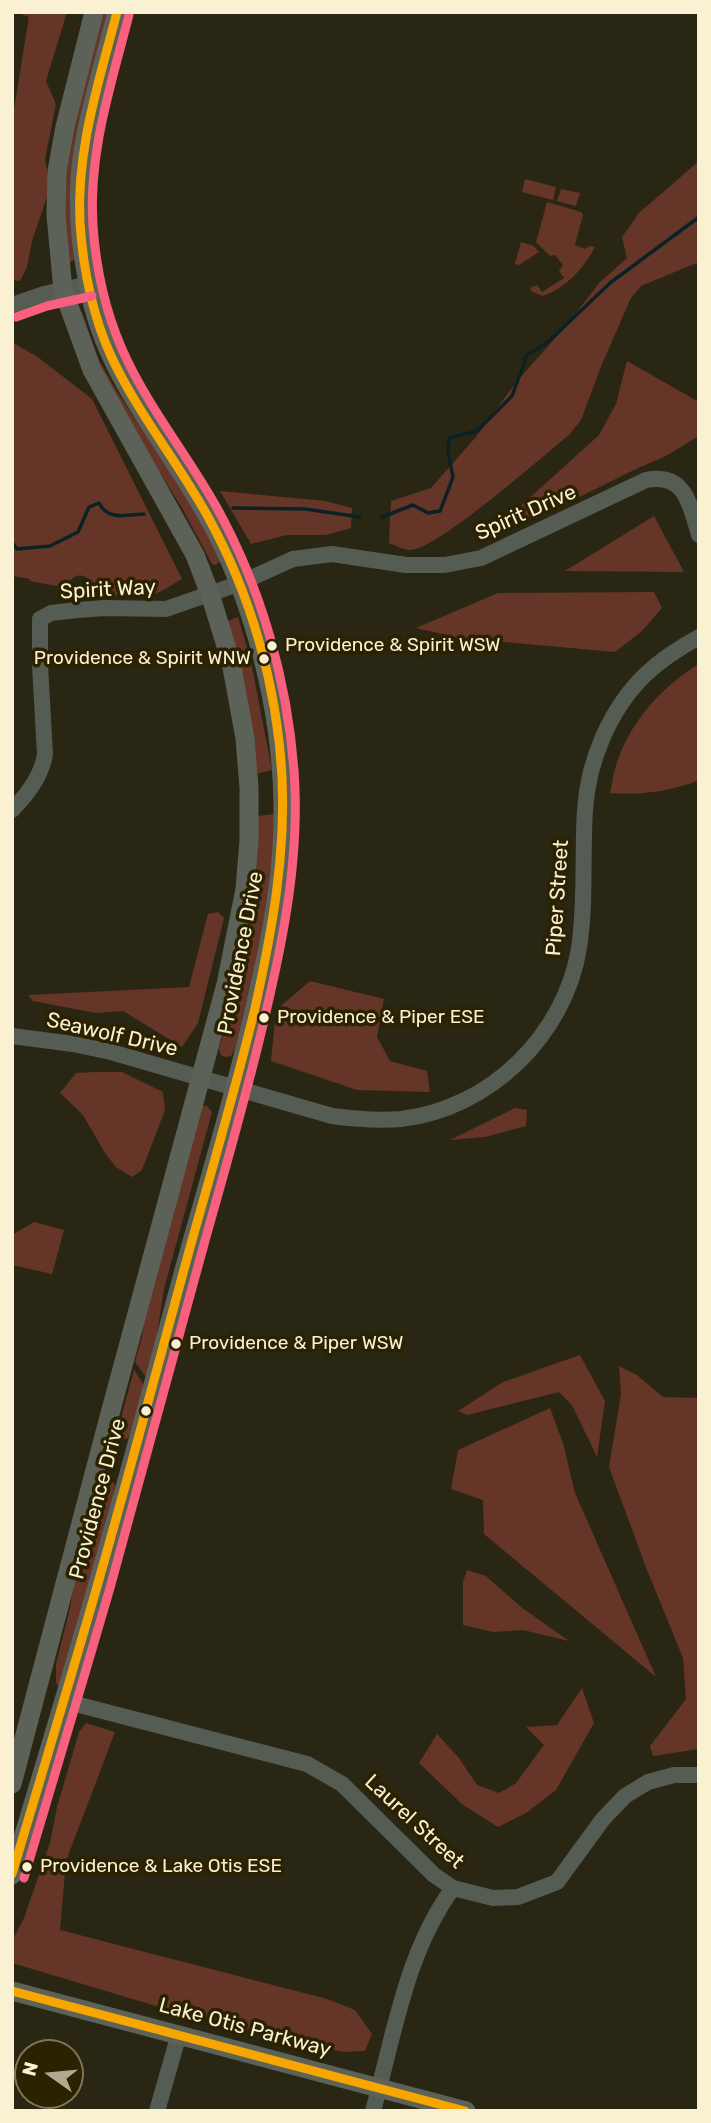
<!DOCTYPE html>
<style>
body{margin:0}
#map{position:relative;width:711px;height:2123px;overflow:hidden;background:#2a2614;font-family:Rubik,sans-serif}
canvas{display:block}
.frame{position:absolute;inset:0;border:14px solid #faf1d2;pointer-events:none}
.north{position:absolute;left:14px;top:2039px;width:70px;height:70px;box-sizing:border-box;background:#2a2201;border:2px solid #7d7555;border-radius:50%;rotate:285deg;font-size:19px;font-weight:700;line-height:28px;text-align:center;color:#faf1d2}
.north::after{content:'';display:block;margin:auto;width:24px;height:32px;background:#b1aa90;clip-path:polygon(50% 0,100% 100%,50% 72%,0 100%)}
</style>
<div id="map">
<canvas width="711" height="2123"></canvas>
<div class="frame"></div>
<div class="north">N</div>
</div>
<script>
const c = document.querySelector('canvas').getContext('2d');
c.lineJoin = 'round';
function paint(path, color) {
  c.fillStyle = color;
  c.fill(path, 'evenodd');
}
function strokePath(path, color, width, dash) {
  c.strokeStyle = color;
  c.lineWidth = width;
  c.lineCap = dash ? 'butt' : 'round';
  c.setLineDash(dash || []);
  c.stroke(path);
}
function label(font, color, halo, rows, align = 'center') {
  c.font = font + ' Rubik,sans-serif';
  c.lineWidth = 7;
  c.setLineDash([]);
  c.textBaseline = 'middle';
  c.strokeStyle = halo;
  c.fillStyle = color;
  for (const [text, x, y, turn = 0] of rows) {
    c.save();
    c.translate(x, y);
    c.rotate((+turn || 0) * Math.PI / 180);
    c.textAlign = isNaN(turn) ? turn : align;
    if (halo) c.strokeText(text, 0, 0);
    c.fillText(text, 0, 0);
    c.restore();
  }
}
paint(new Path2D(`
 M15,12H67L46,81L56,104L45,159L50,188L32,241L27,267L20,281L12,280V121L29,17Z
 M101,12H109L74,260L70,262L67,259L65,223L66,166Z
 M699,161V262L641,286L631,298L602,364L581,420L569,435C543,456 437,550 410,550C403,550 395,545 389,543L391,501L431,488L475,438L518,380L566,326L600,282L627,258L622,237L639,213Z
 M525,179L556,187L553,200L522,192Z
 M561,189L580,193L576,206L557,201Z
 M547,202L581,212L583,215L575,245L585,249L589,246L595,247C584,268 566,288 543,296L532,292L530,288L537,285L542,292L564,278L559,271L563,265L555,255L550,256L536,242Z
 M521,242L534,246L539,252L519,265L515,264Z
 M80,312H82L98,358L116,390L164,463L186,489L220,561L216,565L212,564L182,508L134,431L105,377Z
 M12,342L39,358L92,399L182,579C173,584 163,591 153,595C146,597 104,596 98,592C91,588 91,578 83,576C74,574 70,580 67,588L30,581V579L12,576Z
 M627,361L699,402L697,437L666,456L636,469L539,517L503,522L599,435L616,404Z
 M220,491L325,501L352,508L351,528L326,535H287L251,544Z
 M654,516L684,572L565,571Z
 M654,592L662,608L642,631L615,652L460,638L416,628L498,593Z
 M238,617L251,662L272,770L256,774L228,621Z
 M699,664V780C670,792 641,795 610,793C612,784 613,774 616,766C628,724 662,686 699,664Z
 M276,814L266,921L235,1049L231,1056L226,1057L221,1055L219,1049L241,973L253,898L257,816Z
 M218,912L224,918L198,1023L182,1047L123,1011L96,1013L33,1001L28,995L189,987L208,914Z
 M310,981L384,999L377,1037L390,1061L427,1071L430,1092L357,1090L271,1061L276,1010Z
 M95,1072H122L163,1092L165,1110L142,1170L132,1177L116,1167L105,1153L83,1115L60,1093L76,1073Z
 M201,1106H207L212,1112L164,1289L155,1347L146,1377L135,1362L142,1337L147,1297Z
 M515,1108L527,1110L526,1126L485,1137L450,1140Z
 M34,1222L64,1230L52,1274L12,1265V1235Z
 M580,1355L605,1401L597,1457L572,1405L559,1392L467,1415L458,1411L503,1382Z
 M619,1366L637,1375L663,1397L699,1398V1749L653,1756L650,1746L686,1699L683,1658L647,1570L609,1467L621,1394Z
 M134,1370L144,1385L131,1432L128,1438L123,1440L118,1438L117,1433Z
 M550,1408L563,1443L575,1493L656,1677L484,1534L483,1500L451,1489L458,1450Z
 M106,1478L111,1479L115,1485L112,1502L60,1689L56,1683V1664L70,1608L75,1572L101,1480Z
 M467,1570L486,1576L521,1607L569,1641L523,1630L493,1632L463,1625V1582Z
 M582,1688L594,1723L556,1790L526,1813L498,1827L462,1804L419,1763L437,1734L459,1758L477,1785L499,1793L516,1783L544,1745L526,1727L557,1725Z
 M86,1723L115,1732L66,1861L60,1930L327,1999L355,2010L372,2034L365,2051L343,2052L328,2049L156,2006L12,1963V1941L24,1918L50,1843L57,1807L79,1732Z`), '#653527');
strokePath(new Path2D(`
 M233,508L305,509L360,517
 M382,517L413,505L428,513L440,511L453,477L448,452L449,438L477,431L512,396L527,355L548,342L610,283L699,217
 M12,542L17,549L50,546L78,532L89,507L99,503C108,521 126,515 144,514`), '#0b2225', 3.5);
strokePath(new Path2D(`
 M12,305L44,294L89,284
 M12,810C27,795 42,776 45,754L40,666V619L51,613L78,610L104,608L166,609L238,584L293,559L332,554L406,565H445L481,558L646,480C686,472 690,506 699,535
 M12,1036L73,1044L111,1052L332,1116C355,1119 377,1121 401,1119C490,1109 565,1035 579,948C586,903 582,856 585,810C588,761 610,708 647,673C662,659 681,647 699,637
 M64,1701L307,1764L342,1784L434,1875L453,1888L493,1898L518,1897L557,1882L603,1819L625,1796L648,1782L674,1775H699
 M157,2111L179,2034
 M373,2111C394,2035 406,1952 453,1888`), '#545c54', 16);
strokePath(new Path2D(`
 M12,1784L108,1421L226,984L245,889L249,840V788L245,738L231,662L210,594L195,555L92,370L63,290L56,215L57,171L65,127L94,12
 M12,1875C45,1763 80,1650 111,1537C139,1440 164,1342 191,1245C215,1160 240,1075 259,989C273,929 284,868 283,806C282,710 254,598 207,515C168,445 110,380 92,301C80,251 75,196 84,145C92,100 106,56 117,12
 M12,1991L466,2111`), '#5c6258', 19);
strokePath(new Path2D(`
 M12,1874C41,1777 70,1681 98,1583C130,1471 160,1357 191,1244C213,1166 236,1087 255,1008C272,931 286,855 282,776C277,686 251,594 207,515C177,461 137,412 111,356C92,314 83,268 80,223C76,150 99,82 117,12
 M12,1991L465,2111`), '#f7a600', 9);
strokePath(new Path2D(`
 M16,317L47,306L92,296
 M24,1878C52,1782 82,1685 110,1588C142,1475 171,1361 203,1248C225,1169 248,1091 266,1012C285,932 300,852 294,770C287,679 261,588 217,508C187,454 147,406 122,349C105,310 96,268 93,226C88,153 111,85 129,15`), '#f8607d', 9);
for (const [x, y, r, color] of [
 [272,646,6,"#faf1d2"],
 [264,659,6,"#faf1d2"],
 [264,1018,6,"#faf1d2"],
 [176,1344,6,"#faf1d2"],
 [146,1411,6,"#faf1d2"],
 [27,1867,6,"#faf1d2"]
]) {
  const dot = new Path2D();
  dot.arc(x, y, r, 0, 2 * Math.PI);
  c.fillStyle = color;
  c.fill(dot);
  strokePath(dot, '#2a2201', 2.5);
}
label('19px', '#faf1d2', '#2a2201', [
 ["Providence & Spirit WSW",285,646],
 ["Providence & Spirit WNW",251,659,"right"],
 ["Providence & Piper ESE",277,1018],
 ["Providence & Piper WSW",189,1344],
 ["Providence & Lake Otis ESE",40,1867]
], 'left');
label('21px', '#faf1d2', '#2a2201', [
 ["Spirit Drive",526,513,-24],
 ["Spirit Way",108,590,-3],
 ["Piper Street",558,898,-86],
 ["Providence Drive",241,953,-79],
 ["Seawolf Drive",112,1035,13],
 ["Providence Drive",98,1499,-75],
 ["Laurel Street",414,1822,43],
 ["Lake Otis Parkway",245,2028,15]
]);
</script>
